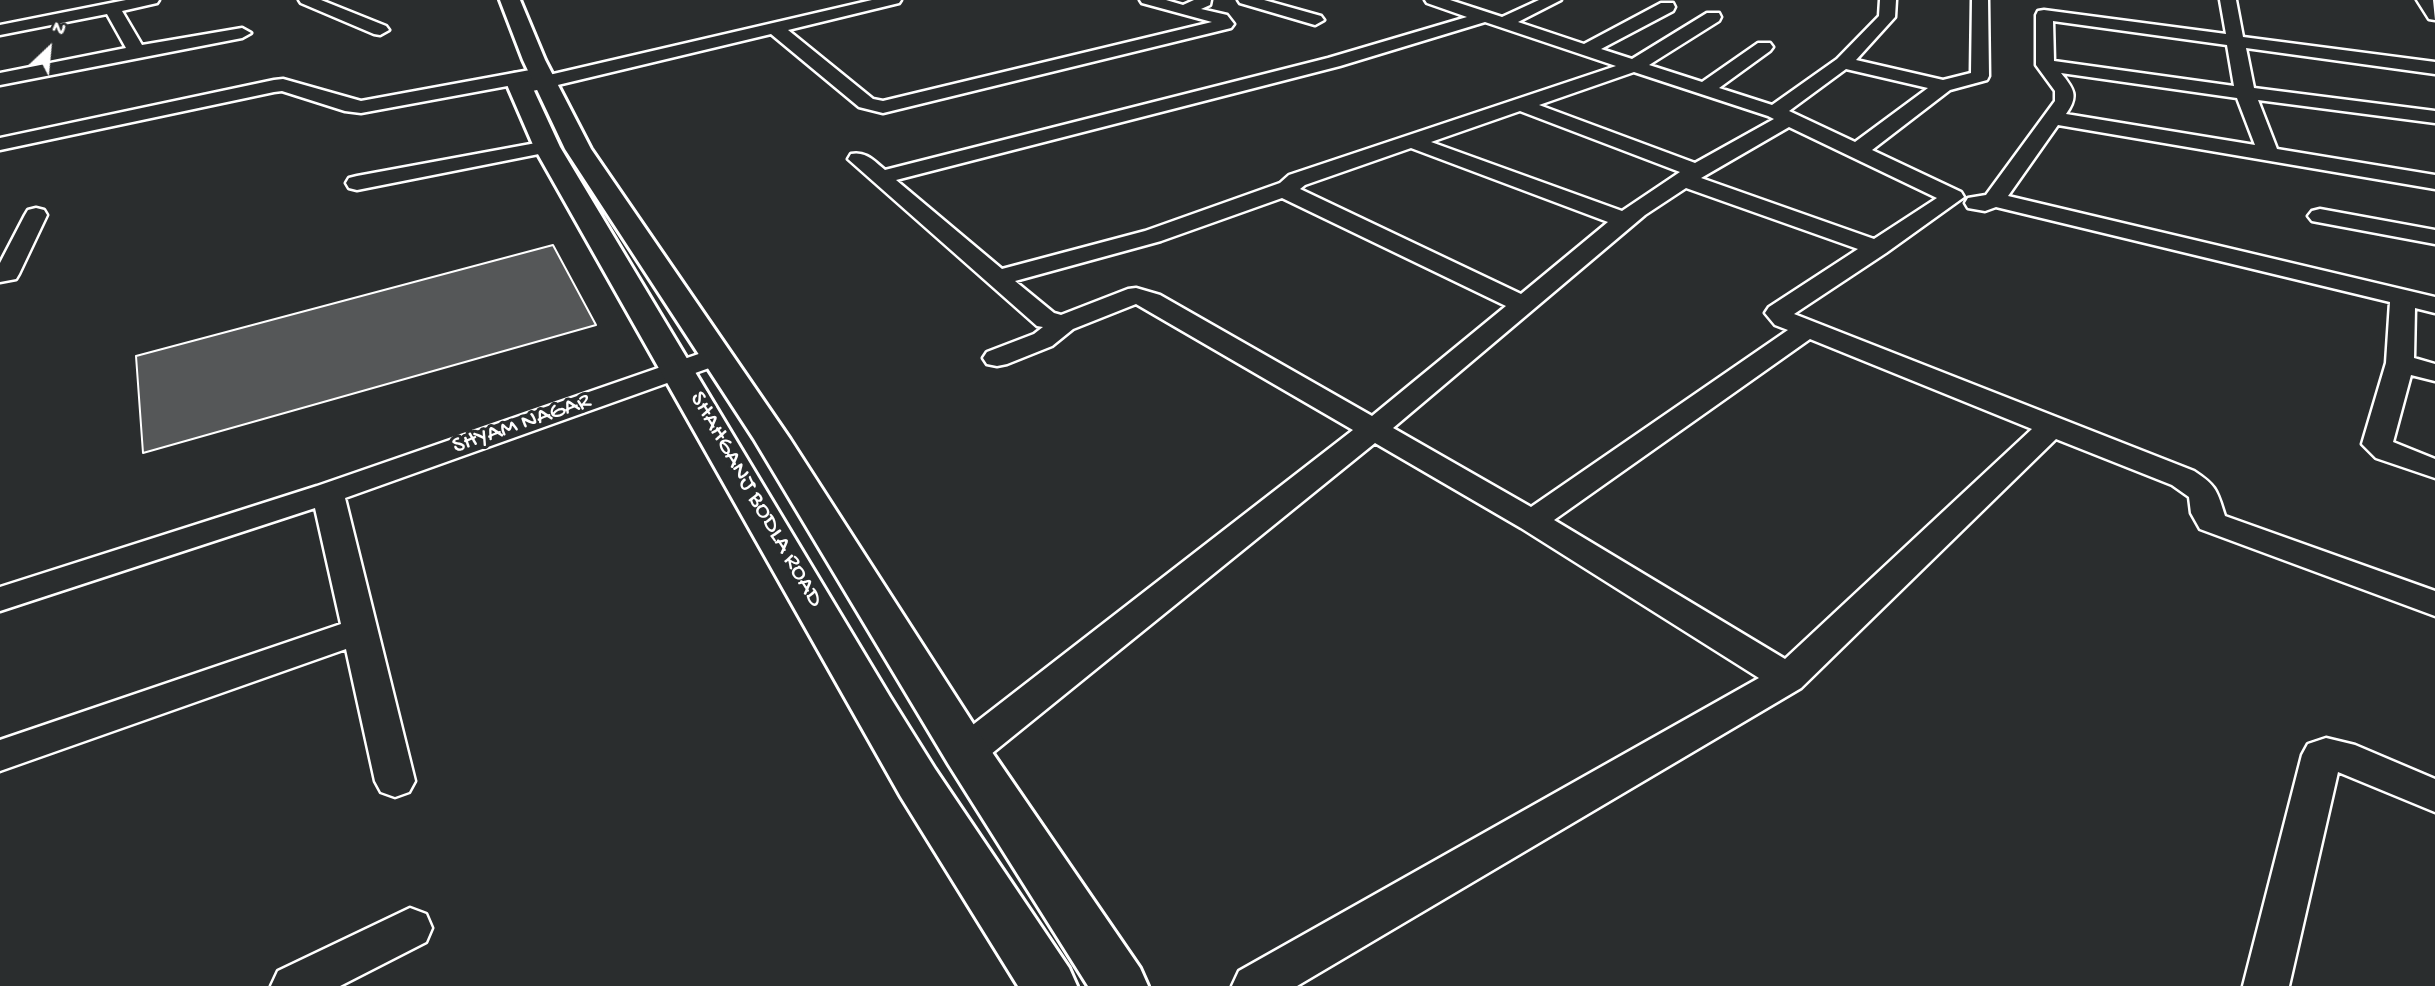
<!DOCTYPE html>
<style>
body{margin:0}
#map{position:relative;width:2435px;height:986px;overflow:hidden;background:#2a2d2e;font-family:"Gochi Hand",sans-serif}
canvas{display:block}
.north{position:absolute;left:14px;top:14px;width:70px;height:70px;-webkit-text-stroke:5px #2a2d2e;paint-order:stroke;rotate:26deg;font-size:19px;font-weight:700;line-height:28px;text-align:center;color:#fff}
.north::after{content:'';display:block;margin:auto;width:24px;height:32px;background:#fff;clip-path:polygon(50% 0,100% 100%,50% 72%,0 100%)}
</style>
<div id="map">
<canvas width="2435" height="986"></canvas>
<div class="north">N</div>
</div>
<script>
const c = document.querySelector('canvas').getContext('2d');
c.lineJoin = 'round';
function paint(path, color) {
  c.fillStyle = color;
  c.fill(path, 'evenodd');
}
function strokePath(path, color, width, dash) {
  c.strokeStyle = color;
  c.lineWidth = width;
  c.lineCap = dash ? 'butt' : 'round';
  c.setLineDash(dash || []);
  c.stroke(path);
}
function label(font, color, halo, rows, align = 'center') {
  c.font = font + ' "Gochi Hand",sans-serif';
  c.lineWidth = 6;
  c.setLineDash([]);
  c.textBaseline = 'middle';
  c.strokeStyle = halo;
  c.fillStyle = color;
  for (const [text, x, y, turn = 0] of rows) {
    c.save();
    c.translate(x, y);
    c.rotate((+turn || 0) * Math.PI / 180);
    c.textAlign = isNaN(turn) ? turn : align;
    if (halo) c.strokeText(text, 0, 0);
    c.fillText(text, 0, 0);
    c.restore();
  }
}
const building = new Path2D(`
 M553,245L596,325L143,453L136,356Z`);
paint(building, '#555758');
strokePath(building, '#fff', 2);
const street = new Path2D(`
 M126,0H159L157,3L122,11L142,45L242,28L251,33L242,38L0,85V73L126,48L107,14L0,35V25Z
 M299,0H321L386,26L389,30L380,35L374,34L301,3Z
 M872,0H901L899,3L788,30L873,99L883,101L1212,22L1142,3L1140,0H1166L1183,5L1194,0H1211L1210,5L1201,9L1227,15L1234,24L1231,28L883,113L859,107L771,34L520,94L513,92L510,88L513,85L361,113L345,111L282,91L274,92L0,150V138L274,80L283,79L361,101L541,68L548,70L549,75Z
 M1238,0H1264L1321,16L1324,20L1315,25L1240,3Z
 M1425,0H1450L1502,17L1539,0H1561L1518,22L1584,44L1661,3H1673L1675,7L1673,11L1601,49L1632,59L1707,13H1719L1721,17L1719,21L1649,65L1702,82L1758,43H1770L1773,47L1770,51L1719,88L1772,105L1837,59L1879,16L1880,0H1896L1895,17L1856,60L1943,80L1971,73L1972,0H1988L1989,76L1987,80L1950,90L1872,150L1961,192L1964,197L1886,253L1794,314L2194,471C2217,486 2217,491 2225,516L2435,591V616L2200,529L2191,513L2189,497L2172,485L2056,439L1801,688L1297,986H1232L1239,971L1759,678L1521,528L1375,443L980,763L966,767L952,763L946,752L952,741L1353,430L1136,304L1073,329L1052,346L1007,364L997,366L987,364L983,358L987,352L1034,334L1043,327L1037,326L848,159L851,154C866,151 874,161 885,170L1328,58L1467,17L1427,3ZM1485,22L1616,66L1289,175L1280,183L1145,231L1002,269L896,180L1340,66ZM1846,69L1928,88L1855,142L1789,111ZM1634,72L1768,116L1774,119L1695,163L1539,105ZM1520,111L1680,172L1622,211L1431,142ZM1789,127L1937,198L1874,239L1701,178ZM1411,148L1608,222L1521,294L1300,189L1305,185ZM1686,188L1858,249L1769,307L1765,313L1775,325L1788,330L1531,507L1393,428L1645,215ZM1282,198L1506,306L1372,416L1160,295L1136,288L1128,289L1061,315L1054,313L1015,281L1161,241ZM1810,339L2032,429L1785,659L1554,520Z
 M2220,0H2236L2243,37L2435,62V74L2246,48L2254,88L2435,111V123L2258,100L2277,149L2435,175V189L2058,125L2008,196L2435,297V313L2415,308L2414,358L2435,364V381L2411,375L2393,442L2435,459V478L2376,458L2362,444L2386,363L2390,302L1996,207L1985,211L1968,208L1965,203L1968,198L1986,195L2055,101V91L2036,65V15L2038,11L2044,10L2226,34ZM2053,21L2227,45L2234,86L2054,61ZM2061,73L2237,98L2255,145L2066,114C2079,96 2074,89 2061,73Z
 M2417,0H2433L2435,20L2429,19Z
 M547,141L554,143L557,147L554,151L357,190L349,188L346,183L349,178L357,176Z
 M36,208L44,210L47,215L19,274L16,279L0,282V263L25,215L28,210Z
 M2320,209L2435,230V244L2312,221L2308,216L2312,211Z
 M716,348L726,350L730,356L726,362L345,498L415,781L409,792L395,797L381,792L375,781L346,649L0,771V740L341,624L315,508L0,611V587L317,486Z
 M2326,738L2355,745L2435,779V812L2338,772L2289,986H2243L2302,755L2308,744Z
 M410,908L426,914L432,928L426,942L340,986H271L278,971Z`);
const primary = new Path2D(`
 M500,0H520L545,60L591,149L790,439L983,739L1140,968L1148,986H1088L949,765L754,439L565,149L523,60Z
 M517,73L525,75L529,80L560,147L890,697L935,769L1069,968L1077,986H1018L901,797L534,147L505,80L509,75Z`);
strokePath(street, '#fff', 5);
strokePath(primary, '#fff', 6);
paint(street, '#2a2d2e');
paint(primary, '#2a2d2e');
label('24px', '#fff', '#2a2d2e', [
 ["SHYAM NAGAR",522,425,-19],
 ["SHAHGANJ BODLA ROAD",755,500,60]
]);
</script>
